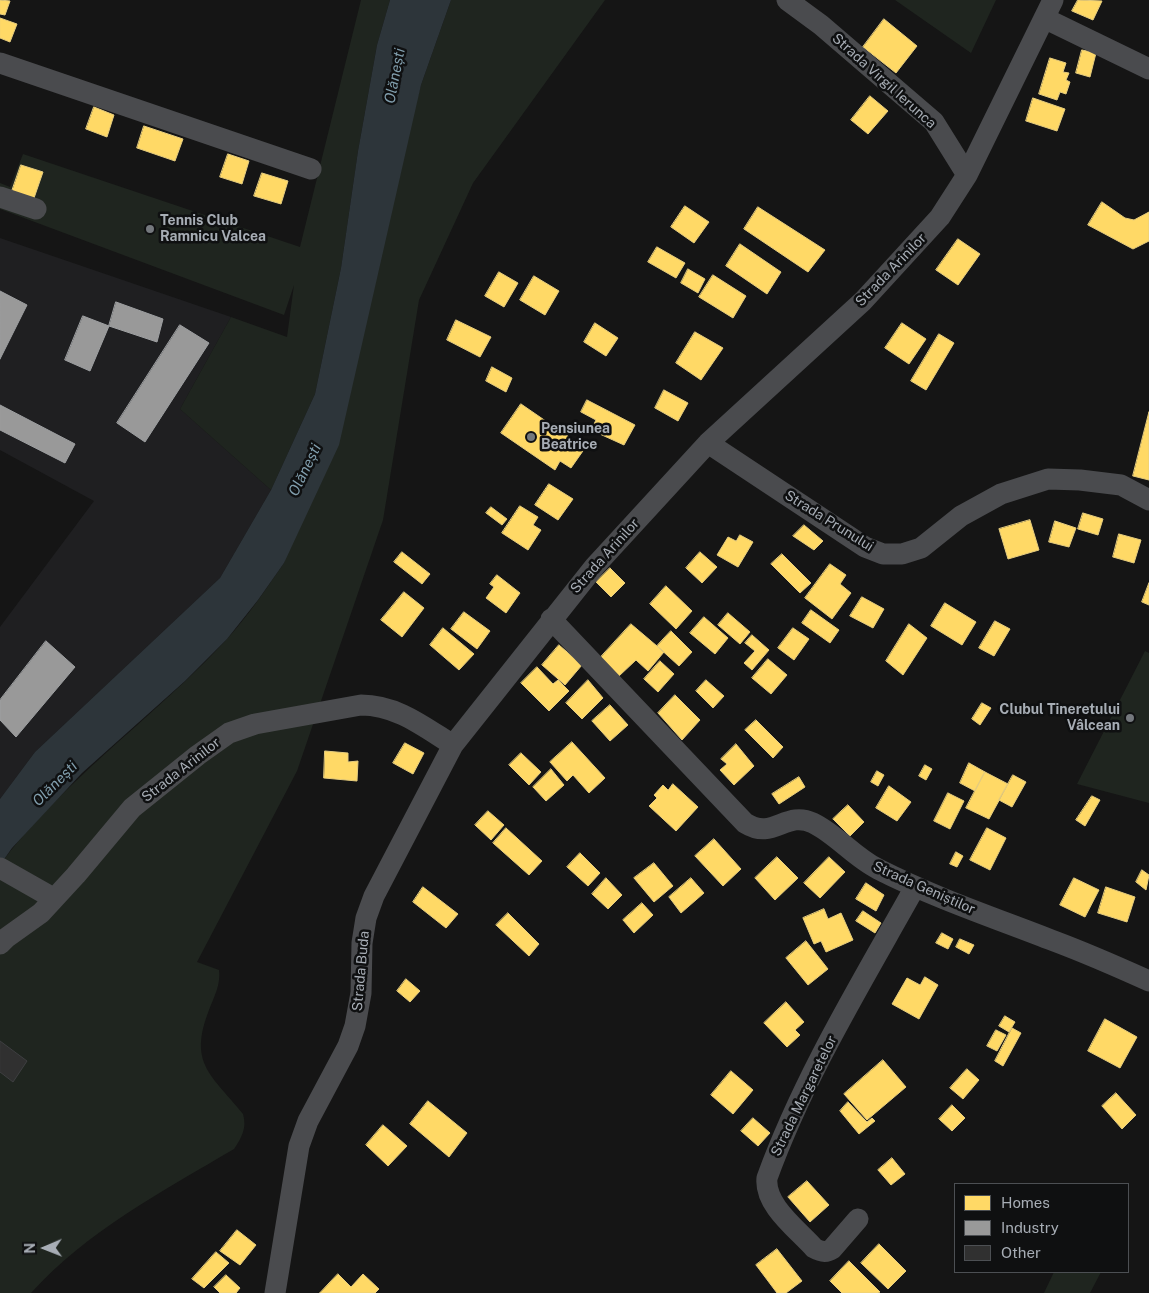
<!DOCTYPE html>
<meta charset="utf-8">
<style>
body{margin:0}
#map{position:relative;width:1149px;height:1293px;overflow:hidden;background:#151515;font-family:"Public Sans",sans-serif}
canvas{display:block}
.legend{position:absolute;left:954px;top:1183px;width:175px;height:90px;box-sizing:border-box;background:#0f1011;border:1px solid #4c4f53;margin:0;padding:6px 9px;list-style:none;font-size:15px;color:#a7adb5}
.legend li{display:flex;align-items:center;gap:10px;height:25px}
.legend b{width:25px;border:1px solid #4c4f53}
.north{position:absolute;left:20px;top:1223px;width:50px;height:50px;-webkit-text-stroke:4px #0f1011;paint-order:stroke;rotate:269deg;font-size:14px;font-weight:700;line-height:20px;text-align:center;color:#a7adb5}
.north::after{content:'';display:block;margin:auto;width:18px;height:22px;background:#a7adb5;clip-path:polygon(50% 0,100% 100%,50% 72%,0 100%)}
</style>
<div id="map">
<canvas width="1149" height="1293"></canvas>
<ul class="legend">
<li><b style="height:14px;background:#ffd966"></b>Homes</li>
<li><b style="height:14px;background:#999"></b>Industry</li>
<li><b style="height:14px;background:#303030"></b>Other</li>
</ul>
<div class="north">N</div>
</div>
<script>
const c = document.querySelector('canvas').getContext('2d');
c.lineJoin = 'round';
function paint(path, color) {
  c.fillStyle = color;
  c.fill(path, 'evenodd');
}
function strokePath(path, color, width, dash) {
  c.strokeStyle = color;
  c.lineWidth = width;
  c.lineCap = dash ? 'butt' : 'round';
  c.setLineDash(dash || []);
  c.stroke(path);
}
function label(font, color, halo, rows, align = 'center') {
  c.font = font + ' "Public Sans",sans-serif';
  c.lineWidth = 5;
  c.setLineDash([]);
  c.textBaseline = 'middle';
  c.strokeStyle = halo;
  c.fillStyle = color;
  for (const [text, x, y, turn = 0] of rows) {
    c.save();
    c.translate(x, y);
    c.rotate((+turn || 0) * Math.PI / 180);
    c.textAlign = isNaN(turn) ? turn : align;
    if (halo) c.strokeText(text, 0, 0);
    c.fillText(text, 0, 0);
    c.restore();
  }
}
paint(new Path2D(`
 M0,238L231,317L180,409L271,490L220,578L35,752L0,799V627L94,501L0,450Z`), '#1f1f21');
paint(new Path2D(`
 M361,0H390L377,45L358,151L341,268L315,394L271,490L180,409L231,317L287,337L294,285L284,315L0,209V183L10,187L23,154L300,247Z
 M451,0H605L473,183L419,300L383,520L297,771L197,962L219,970C221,984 214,997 209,1010C188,1064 211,1074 243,1114C247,1128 242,1137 234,1149C163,1191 87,1231 31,1293H0V865C14,845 30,828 47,810C104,750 171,700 227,639C248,616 266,589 284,563L421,85Z
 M895,0H996L971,53Z
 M1145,651L1149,653V803L1077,784Z
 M1054,1272H1101L1090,1293H1044Z`), '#1f251f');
paint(new Path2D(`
 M390,0H451L421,85L339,445L284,563L258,600L227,639L185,681L82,773L12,848L0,865V799L35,752L220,578L271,490L315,394L341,268L358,151L377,45Z`), '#2d353a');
const homes = new Path2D(`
 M0,0L10,1L5,15L0,14Z
 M1078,0L1102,1L1093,20L1072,11Z
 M0,18L17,24L10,42L0,38Z
 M884,19L917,46L896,73L863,47Z
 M1082,50L1096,53L1090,77L1076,73Z
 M1050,58L1066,63L1063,72L1069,73L1066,80L1070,82L1066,94L1060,92L1057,100L1039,94Z
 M870,96L888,111L868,134L851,120Z
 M1033,98L1065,109L1057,131L1026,121Z
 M94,107L114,115L107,137L86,129Z
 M144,126L183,139L175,161L137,148Z
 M228,154L249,161L242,184L220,177Z
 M21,165L43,172L33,201L11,194Z
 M262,173L288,181L281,204L254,196Z
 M1102,202L1125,218L1134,220L1149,212V241L1133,249L1088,225Z
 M685,206L709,222L694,243L671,227Z
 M758,207L825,250L808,272L744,229Z
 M958,239L980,254L958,285L936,270Z
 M740,244L781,272L767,294L726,266Z
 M657,247L685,263L676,278L648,262Z
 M688,269L705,279L698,293L681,283Z
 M499,272L518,283L504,307L485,296Z
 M713,275L746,296L733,318L699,297Z
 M534,276L559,291L545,315L520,300Z
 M456,320L491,337L480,357L447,340Z
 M595,323L618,338L606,356L584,342Z
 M902,323L926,339L909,364L885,348Z
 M695,332L723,348L701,380L676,363Z
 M939,334L954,343L926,390L911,381Z
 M492,367L512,378L506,392L486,381Z
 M664,390L688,403L678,421L655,408Z
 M587,400L635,425L624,445L591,430L596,420L581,412Z
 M521,404L585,448L571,468L560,461L555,470L501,433Z
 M1149,412V480L1133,476Z
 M549,484L573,499L558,520L535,505Z
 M520,506L538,517L533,525L541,530L528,550L502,533Z
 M491,507L507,519L502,525L486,513Z
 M1083,513L1103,519L1098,535L1078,529Z
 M1030,520L1039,550L1008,559L999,529Z
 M1055,521L1076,528L1069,547L1049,542Z
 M804,525L823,541L814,550L793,536Z
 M1119,534L1141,540L1134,563L1113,557Z
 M740,535L753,542L738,567L717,555L728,537L736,541Z
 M402,552L430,574L422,584L394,562Z
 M700,552L717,567L702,583L686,568Z
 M782,554L811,583L800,593L771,564Z
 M830,564L846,575L840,584L851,593L832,619L805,598Z
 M610,568L625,583L611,597L596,582Z
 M497,575L520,593L506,613L486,598L494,587L490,584Z
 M1149,583V605L1142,602Z
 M666,586L692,611L676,629L650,604Z
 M404,592L424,608L402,637L381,620Z
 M862,597L884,609L873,628L850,616Z
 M945,603L976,622L962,645L931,626Z
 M811,610L839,630L830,643L802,623Z
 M464,612L490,631L477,649L451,629Z
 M728,613L750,632L740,644L718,625Z
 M704,617L728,638L715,654L690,633Z
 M995,621L1010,629L994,656L979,648Z
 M631,624L664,652L648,671L636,660L619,676L600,658Z
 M909,624L927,638L903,675L886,661Z
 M443,628L474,654L459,670L430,645Z
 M793,628L809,639L794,660L778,648Z
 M671,631L692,652L679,666L657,646Z
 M752,635L769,650L752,670L744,663L755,651L745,643Z
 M559,645L582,665L565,685L542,665Z
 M768,659L787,675L771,694L752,678Z
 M660,661L674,674L658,692L644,679Z
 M537,667L553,684L558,680L569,691L549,711L521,683Z
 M588,680L603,698L582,719L566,703Z
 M706,680L724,696L713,708L696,691Z
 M675,695L700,720L682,740L658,713Z
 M982,703L991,708L980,725L972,719Z
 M610,705L628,725L610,741L592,721Z
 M756,720L783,747L773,758L745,730Z
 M572,742L605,778L589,793L573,775L567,781L550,762Z
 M405,743L424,753L413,774L393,763Z
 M736,744L754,766L734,785L720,770L727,764L721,759Z
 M325,751L348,753V762L358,761L357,781L324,778Z
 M521,753L541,772L529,785L509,765Z
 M969,763L985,772L975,791L960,783Z
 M925,765L932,769L926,780L919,776Z
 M551,769L564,785L546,801L533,787Z
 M877,771L884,775L878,786L871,782Z
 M985,772L1008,784L989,819L966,808Z
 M1013,775L1026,782L1012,807L999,800Z
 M799,777L805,787L779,804L772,794Z
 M673,784L698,807L676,831L649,806L657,798L654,795L663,785L668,790Z
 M889,786L911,802L897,821L876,808Z
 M948,793L964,801L950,829L934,821Z
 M1092,796L1100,800L1085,826L1076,820Z
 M848,805L864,822L850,836L833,819Z
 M488,811L504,825L491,840L475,825Z
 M506,828L542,861L529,875L493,843Z
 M987,828L1006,838L990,870L970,860Z
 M714,839L741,869L723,886L695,856Z
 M956,852L963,856L957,867L950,864Z
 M580,853L600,873L588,886L567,867Z
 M777,857L798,878L775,900L755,878Z
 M829,857L845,872L820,898L804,883Z
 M654,863L673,886L654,902L634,878Z
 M1142,870L1149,875L1146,890L1136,882Z
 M606,878L622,895L608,909L592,894Z
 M691,878L704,893L681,913L669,897Z
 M1074,878L1099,890L1085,917L1060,905Z
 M866,883L884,895L876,911L856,899Z
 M423,887L458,914L446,928L413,902Z
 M1106,887L1135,897L1127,922L1098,913Z
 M642,903L653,915L634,933L623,920Z
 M824,909L828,919L841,913L853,940L826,952L821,941L814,944L803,918Z
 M863,911L881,923L875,933L856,921Z
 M508,913L539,944L529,956L496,925Z
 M942,933L953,939L948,949L936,943Z
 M960,939L974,945L969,954L956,947Z
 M806,941L828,969L808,985L786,958Z
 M925,977L938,985L919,1019L892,1004L907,978L920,985Z
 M406,979L420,991L410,1002L397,991Z
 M786,1002L804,1022L795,1030L800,1035L787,1047L764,1023Z
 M1005,1016L1015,1022L1009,1032L999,1026Z
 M1105,1019L1137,1037L1120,1068L1088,1051Z
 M1012,1028L1021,1033L1003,1066L995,1061Z
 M996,1030L1006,1035L997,1051L987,1046Z
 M883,1060L906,1087L867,1120L844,1094Z
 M967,1069L979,1080L963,1099L950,1088Z
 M731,1071L753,1090L733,1114L711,1095Z
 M1116,1093L1136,1115L1122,1129L1102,1106Z
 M428,1101L467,1133L449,1157L410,1124Z
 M848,1102L867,1122L872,1118L875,1121L859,1134L840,1111Z
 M952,1105L965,1118L952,1131L939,1119Z
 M753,1118L770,1133L758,1146L741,1131Z
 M383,1125L407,1146L388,1166L366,1145Z
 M892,1158L905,1174L891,1185L878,1170Z
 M807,1181L829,1205L810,1222L788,1197Z
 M237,1230L256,1245L240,1265L220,1251Z
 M879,1244L906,1271L888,1289L861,1263Z
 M777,1249L802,1281L786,1293H777L756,1265Z
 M216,1252L229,1263L204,1288L192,1279Z
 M849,1261L880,1292L878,1293H842L830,1281Z
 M338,1274L351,1287L363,1274L379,1289L375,1293H320Z
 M226,1275L240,1288L236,1293H220L214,1287Z`);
paint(homes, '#ffd966');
strokePath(homes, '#e5cc7e', 1);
const industry = new Path2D(`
 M0,291L27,305L0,359Z
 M116,302L163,319L157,342L109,326Z
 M83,316L109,326L90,371L65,360Z
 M180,325L209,343L145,442L117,423Z
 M0,405L75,444L65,463L0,430Z
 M46,641L75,667L16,737L0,720V700Z`);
paint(industry, '#999');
strokePath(industry, '#9d9fa1', 1);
const building = new Path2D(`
 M0,1041L27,1061L13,1082L0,1072Z`);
paint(building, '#303030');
strokePath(building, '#3e3f41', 1);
strokePath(new Path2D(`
 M787,0L821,25L934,122L967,175
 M1044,18L1149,69
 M0,63L311,169
 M0,197L36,209
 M708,443L865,547L883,554H902L921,548L961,516L1001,494L1048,479L1080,480L1121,485L1149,500
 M551,619L745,823C774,841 785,810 813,823C836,834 854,857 878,869C935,898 995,918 1054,941C1086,953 1118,967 1149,981
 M0,868L53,898
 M0,944L6,938L41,913L76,875L132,808L198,755L229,733L255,724L361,705C397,705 424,727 453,745
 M858,1219L832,1249C826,1253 821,1252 814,1248C797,1229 764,1205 767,1178C804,1076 862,982 915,887
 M275,1293L299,1146L308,1121L348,1046L355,1026L361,993L362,943L366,918L374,896L453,745L595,566L708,443L863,301L940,217L967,175L1053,0`), '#4a4b4e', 21);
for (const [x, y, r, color] of [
 [150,229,5,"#74787d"],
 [531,437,5,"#74787d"],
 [1130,718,5,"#74787d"]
]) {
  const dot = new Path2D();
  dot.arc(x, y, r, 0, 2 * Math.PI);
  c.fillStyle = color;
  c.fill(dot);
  strokePath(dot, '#0f1011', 2);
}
label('14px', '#a7adb5', '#0f1011', [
 ["Strada Virgil Ierunca",884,81,42],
 ["Strada Arinilor",891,270,-46],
 ["Strada Prunului",829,521,32],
 ["Strada Arinilor",605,556,-48],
 ["Strada Arinilor",181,770,-38],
 ["Strada Geniștilor",924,888,24],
 ["Strada Buda",361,971,-85],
 ["Strada Margaretelor",804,1096,-64]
]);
label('bold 14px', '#a7adb5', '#0f1011', [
 ["Tennis Club",160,221],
 ["Ramnicu Valcea",160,237],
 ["Pensiunea",541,429],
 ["Beatrice",541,445],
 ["Clubul Tineretului",1120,710,"right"],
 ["Vâlcean",1120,726,"right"]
], 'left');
label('italic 15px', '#819ead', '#0f1011', [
 ["Olănești",395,76,-79],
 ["Olănești",305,470,-64],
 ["Olănești",55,784,-45]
]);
</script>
